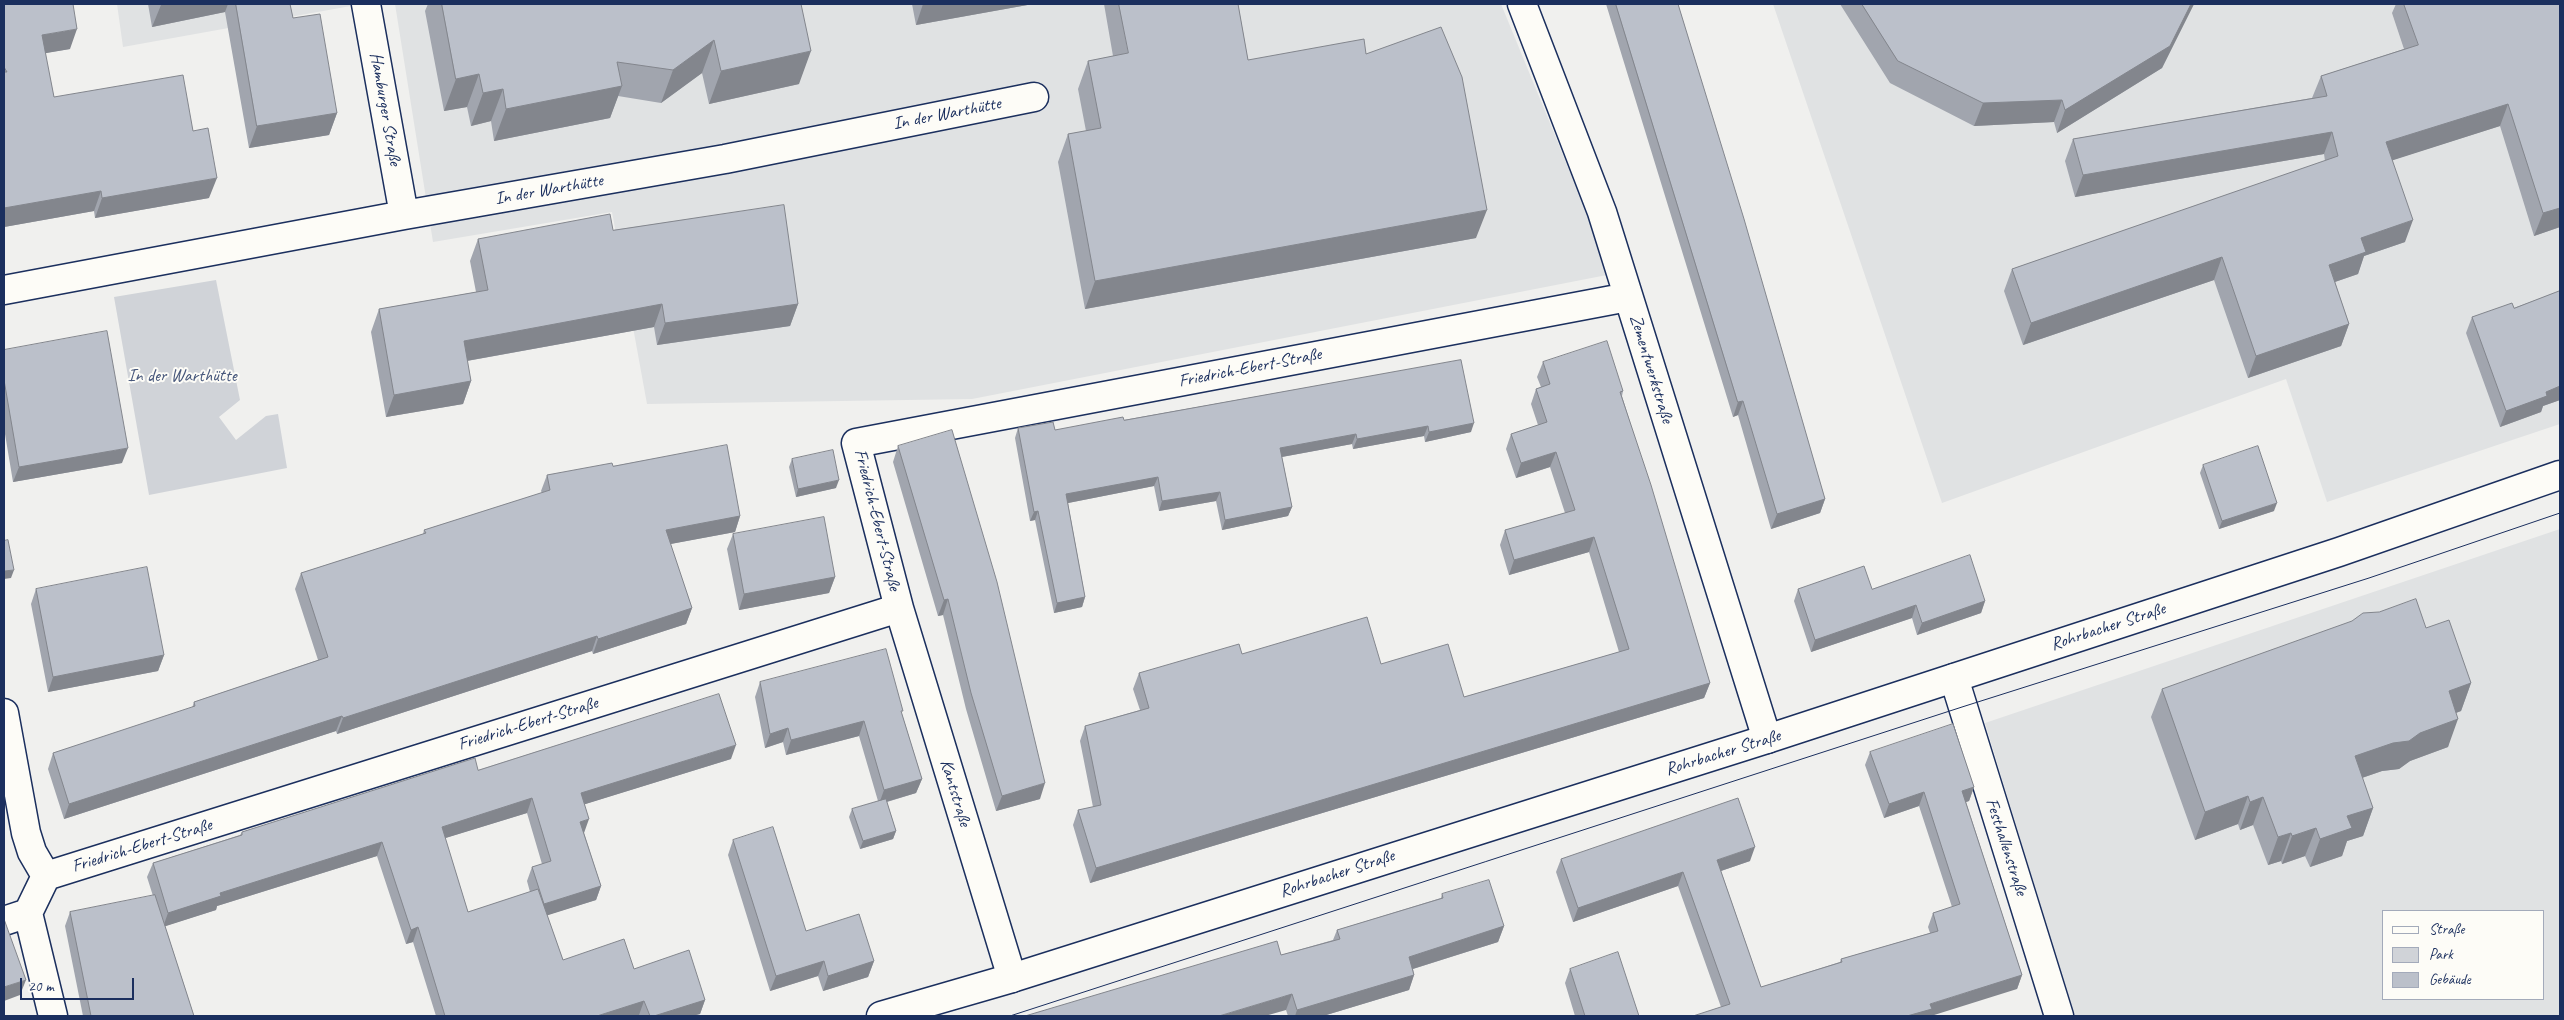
<!DOCTYPE html>
<meta charset="utf-8">
<style>
body{margin:0}
#map{position:relative;width:2564px;height:1020px;overflow:hidden;background:#f0f0ee;font-family:Caveat,sans-serif}
canvas{display:block}
.frame{position:absolute;inset:0;border:5px solid #1b2f5e;pointer-events:none}
.legend{position:absolute;left:2382px;top:910px;width:162px;height:90px;box-sizing:border-box;background:#fdfcf7;border:1px solid #a3aaba;margin:0;padding:6px 9px;list-style:none;font-size:15px;color:#1b2f5e}
.legend li{display:flex;align-items:center;gap:10px;height:25px}
.legend b{width:25px;border:1px solid #a3aaba}
.scale{position:absolute;left:20px;top:978px;width:114px;height:22px;box-sizing:border-box;border:2px solid #1b2f5e;border-top:0;padding-left:6px;font-size:15px;line-height:18px;white-space:nowrap;color:#1b2f5e;-webkit-text-stroke:4px #fdfcf7;paint-order:stroke}
</style>
<div id="map">
<canvas width="2564" height="1020"></canvas>
<div class="frame"></div>
<ul class="legend">
<li><b style="height:6px;background:#fdfcf7"></b>Straße</li>
<li><b style="height:14px;background:#d0d3d8"></b>Park</li>
<li><b style="height:14px;background:#bbc0ca"></b>Gebäude</li>
</ul>
<div class="scale">20 m</div>
</div>
<script>
const c = document.querySelector('canvas').getContext('2d');
c.lineJoin = 'round';
function paint(path, color) {
  c.fillStyle = color;
  c.fill(path, 'evenodd');
}
function strokePath(path, color, width, dash) {
  c.strokeStyle = color;
  c.lineWidth = width;
  c.lineCap = dash ? 'butt' : 'round';
  c.setLineDash(dash || []);
  c.stroke(path);
}
function label(font, color, halo, rows, align = 'center') {
  c.font = font + ' Caveat,sans-serif';
  c.lineWidth = 4;
  c.setLineDash([]);
  c.textBaseline = 'middle';
  c.strokeStyle = halo;
  c.fillStyle = color;
  for (const [text, x, y, turn = 0] of rows) {
    c.save();
    c.translate(x, y);
    c.rotate((+turn || 0) * Math.PI / 180);
    c.textAlign = isNaN(turn) ? turn : align;
    if (halo) c.strokeText(text, 0, 0);
    c.fillText(text, 0, 0);
    c.restore();
  }
}
paint(new Path2D(`
 M117,4H362L123,47Z
 M395,4H1501L1612,274L972,399L647,404L612,212L433,242Z
 M1773,4H2560V424L2327,502L2286,379L1942,503Z
 M2560,529V1016H2074L1985,723ZM2383,911H2543V999H2383Z`), '#e0e2e3');
paint(new Path2D(`
 M216,280L240,400L219,417L236,440L266,416L278,414L287,468L149,495L114,297Z`), '#d0d3d8');
const minor = new Path2D(`
 M366,4L404,215
 M1522,4L1602,212L1767,739
 M4,290L404,215L725,159L1034,97
 M899,608L1012,978
 M1954,678L2059,1016
 M4,713L26,833L32,852L46,876
 M46,876L899,608L856,443L1628,297
 M46,876L28,913L53,1016
 M4,921L28,913`);
const secondary = new Path2D(`
 M881,1016L1012,978L1767,739L2339,552L2560,475`);
strokePath(minor, '#1b2f5e', 31);
strokePath(secondary, '#1b2f5e', 31);
strokePath(minor, '#fdfcf7', 28);
strokePath(secondary, '#fdfcf7', 28);
strokePath(new Path2D(`
 M1010,1016L1962,707L2369,578L2560,513`), '#1b2f5e', 1);
paint(new Path2D(`
 M4,4L70,49L45,53L54,97L193,131L209,198L95,218L94,211L4,227Z
 M148,4H290L293,18L337,113L329,135L249,148L225,12L152,27Z
 M428,4H801L799,84L709,104L702,73L661,103L618,96L610,118L494,141L491,121L471,126L467,107L444,111L425,11Z
 M912,4H1033L916,25Z
 M1104,4H1238L1248,60L1366,54L1476,238L1085,309L1058,162L1068,134L1086,131L1078,89L1088,61L1113,56Z
 M1606,4H1678L1825,499L1820,513L1771,529L1738,415L1733,417Z
 M1840,4H2194L2162,68L2057,133L2054,122L1974,126L1890,83Z
 M2396,4H2560V227L2534,236L2500,126L2392,160L2405,242L2364,256L2358,274L2335,282L2349,324L2341,346L2248,378L2214,280L2023,345L2004,291L2012,269L2325,161L2324,154L2075,197L2065,161L2073,139L2312,98L2321,76L2404,49L2392,13Z
 M613,230L798,304L790,326L657,345L654,327L467,361L471,381L463,404L386,417L371,332L379,309L476,292L470,261L478,239Z
 M2560,291V400L2543,406L2541,412L2500,427L2466,333L2472,317L2514,308Z
 M4,350L122,463L13,482L4,428Z
 M1461,360L1471,432L1425,442L1424,436L1353,449L1352,444L1282,457L1292,507L1288,516L1222,530L1216,501L1159,511L1154,486L1068,503L1085,597L1082,607L1054,613L1035,520L1030,521L1015,438L1018,428L1055,430L1124,420Z
 M1543,362L1623,391L1622,396L1710,683L1704,698L1090,883L1073,825L1078,810L1093,807L1080,741L1085,726L1140,710L1133,689L1139,673L1242,654L1381,664L1464,697L1619,652L1589,552L1509,575L1500,545L1505,530L1565,513L1550,467L1516,478L1506,449L1511,434L1538,425L1531,404L1536,389L1541,387L1537,377Z
 M898,446L1040,799L996,811L966,709L943,615L938,616L893,462Z
 M792,459L836,488L796,497L789,467Z
 M2203,465L2274,511L2219,529L2200,473Z
 M613,466L740,516L735,532L670,544L692,608L686,624L593,654L592,651L337,734L336,731L64,819L48,769L53,753L192,708L194,702L318,660L295,589L301,573L423,534L424,530L542,493L541,491L547,475Z
 M733,534L835,577L829,593L739,610L727,549Z
 M36,589L164,655L158,671L48,692L31,604Z
 M1798,589H1872L1985,601L1981,613L1917,635L1912,618L1811,652L1794,601Z
 M2426,628L2471,683L2461,711L2456,713L2448,747L2410,761L2399,769L2382,771L2362,778L2373,808L2363,836L2347,841L2342,856L2310,867L2305,856L2282,864L2281,861L2268,865L2253,825L2240,830L2238,824L2195,840L2151,717L2162,689Z
 M760,682L902,714L922,779L916,793L887,802L896,831L893,839L860,849L849,817L852,809L878,801L859,736L786,755L783,742L765,748L755,697Z
 M1870,752L1974,787L1969,801L1966,802L2022,975L2017,989L1721,1007L1678,886L1573,922L1556,872L1561,859L1750,861L1721,871L1761,987L1840,962L1841,959L1930,933L1928,927L1933,913L1952,907L1919,806L1884,818L1865,765Z
 M731,759L585,804L584,833L601,886L596,900L547,915L563,960L634,969L705,1000L700,1014L692,1016H640L639,1015L635,1016H436L413,942L406,944L377,856L217,906L216,910L165,926L194,1016H83L65,926L70,912L153,896L147,877L153,863L240,835L242,832L478,770ZM527,813L542,864L532,867L527,881L530,892L468,912L445,838Z
 M733,840L806,931L874,961L868,977L823,991L818,976L770,991L728,855Z
 M1442,894L1504,926L1498,942L1413,969L1414,975L1409,990L1323,1016H1288L1286,1010L1281,955L1333,940L1337,930L1441,898Z
 M1570,969L1639,1016H1575L1565,983Z`), '#a1a5ae');
paint(new Path2D(`
 M165,4H228L225,12L152,27L161,5Z
 M923,4H1033L916,25Z
 M2191,4H2194L2162,68L2057,133L2065,110Z
 M77,29L70,49L35,55L42,35Z
 M714,40L702,73L661,103L673,70Z
 M811,51L799,84L709,104L721,71Z
 M479,74L467,107L444,111L456,79Z
 M622,86L610,118L494,141L506,109Z
 M503,89L491,121L471,126L483,93Z
 M2062,100L2054,122L1974,126L1983,103Z
 M2508,104L2500,126L2378,165L2386,142Z
 M337,113L329,135L249,148L257,126Z
 M2332,132L2324,154L2075,197L2083,175Z
 M217,178L209,198L95,218L102,198Z
 M101,191L94,211L4,227V208Z
 M2560,208V227L2534,236L2543,213Z
 M1487,210L1476,238L1085,309L1095,281Z
 M2413,220L2405,242L2364,256L2358,274L2320,287L2329,265L2361,238Z
 M2222,257L2214,280L2023,345L2031,323Z
 M662,304L654,327L455,363L464,341Z
 M798,304L790,326L657,345L665,323Z
 M2349,324L2341,346L2248,378L2256,356Z
 M471,381L463,404L386,417L394,395Z
 M2560,386V400L2543,406L2541,412L2500,427L2506,411L2546,392Z
 M1743,401L1738,415L1733,417L1738,402Z
 M1474,423L1471,432L1425,442L1429,432Z
 M1428,426L1424,436L1353,449L1357,439Z
 M1356,434L1352,444L1276,458L1280,448Z
 M128,448L122,463L13,482L19,467Z
 M1556,452L1550,467L1516,478L1521,463Z
 M1158,477L1154,486L1063,504L1066,494Z
 M839,480L836,488L796,497L798,489Z
 M1220,492L1216,501L1159,511L1162,501Z
 M1825,499L1820,513L1771,529L1777,514Z
 M2277,503L2274,511L2219,529L2222,521Z
 M1292,507L1288,516L1222,530L1225,520Z
 M1038,511L1035,520L1030,521L1034,512Z
 M740,516L735,532L660,546L666,530Z
 M1594,537L1589,552L1509,575L1514,560Z
 M14,570L11,578L4,579V571Z
 M835,577L829,593L739,610L744,594Z
 M1085,597L1082,607L1054,613L1057,603Z
 M948,599L943,615L938,616L944,600Z
 M1985,601L1981,613L1917,635L1922,623Z
 M1916,605L1912,618L1811,652L1815,640Z
 M692,608L686,624L593,654L598,639Z
 M597,636L592,651L337,734L343,718Z
 M164,655L158,671L48,692L53,677Z
 M1710,683L1704,698L1090,883L1096,868Z
 M2471,683L2461,711L2439,719L2449,691Z
 M342,716L336,731L64,819L69,804Z
 M2458,719L2448,747L2410,761L2399,769L2382,771L2344,784L2355,756Z
 M864,721L859,736L786,755L791,740Z
 M788,728L783,742L765,748L770,734Z
 M736,745L731,759L576,807L581,793Z
 M922,779L916,793L879,804L884,790Z
 M1045,783L1040,799L996,811L1002,796Z
 M1974,787L1969,801L1957,805L1962,791Z
 M1924,792L1919,806L1884,818L1889,804Z
 M2248,796L2238,824L2195,840L2205,812Z
 M2263,797L2253,825L2240,830L2250,802Z
 M532,798L527,813L436,841L442,827Z
 M2373,808L2363,836L2347,841L2342,856L2310,867L2320,839L2347,816Z
 M589,819L584,833L575,836L580,822Z
 M2316,828L2305,856L2282,864L2292,836Z
 M896,831L893,839L860,849L863,841Z
 M2291,833L2281,861L2268,865L2278,837Z
 M382,842L377,856L217,906L216,910L163,927L168,913L220,893Z
 M1755,847L1750,861L1712,874L1717,860Z
 M1683,872L1678,886L1573,922L1578,908Z
 M601,886L596,900L539,918L544,904Z
 M1504,926L1498,942L1403,972L1409,957Z
 M418,927L413,942L406,944L411,930Z
 M824,961L818,976L770,991L776,976Z
 M874,961L868,977L823,991L828,976Z
 M1414,975L1409,990L1323,1016H1295L1297,1010Z
 M2022,975L2017,989L1931,1016H1907L1930,1004Z
 M26,980L20,995L4,1001V987Z
 M1292,994L1286,1010L1265,1016H1219Z
 M705,1000L700,1014L692,1016H654Z
 M644,1001L639,1015L635,1016H597Z`), '#83868d');
const building = new Path2D(`
 M4,4H73L77,29L42,35L54,97L183,75L193,131L208,128L217,178L102,198L101,191L4,208V72H7L4,67Z
 M236,4H290L293,18L320,14L337,113L257,126Z
 M442,4H801L811,51L721,71L714,40L673,70L617,62L622,86L506,109L503,89L483,93L479,74L456,79Z
 M1119,4H1238L1248,60L1364,39L1366,54L1441,27L1462,77L1487,210L1095,281L1068,134L1101,128L1088,61L1128,53Z
 M1616,4H1678L1744,219L1825,499L1777,514L1743,401L1738,402Z
 M1862,4H2191L2170,46L2065,110L2062,100L1983,103L1898,61Z
 M2404,4H2560V208L2543,213L2508,104L2386,142L2413,220L2361,238L2366,252L2329,265L2349,324L2256,356L2222,257L2031,323L2012,269L2338,156L2332,132L2083,175L2073,139L2327,96L2321,76L2418,45Z
 M784,205L798,304L665,323L662,304L464,341L471,381L394,395L379,309L488,290L478,239L610,214L613,230Z
 M2560,291V386L2546,392L2547,396L2506,411L2472,317L2512,303L2514,308Z
 M107,331L128,448L19,467L4,380V350Z
 M1607,341L1623,391L1620,392L1651,485L1710,683L1096,868L1078,810L1101,805L1085,726L1149,708L1139,673L1239,644L1242,654L1367,617L1381,664L1448,644L1464,697L1629,649L1594,537L1514,560L1505,530L1575,510L1556,452L1521,463L1511,434L1547,422L1536,389L1550,384L1543,362Z
 M1461,360L1474,423L1429,432L1428,426L1357,439L1356,434L1280,448L1292,507L1225,520L1220,492L1162,501L1158,477L1066,494L1085,597L1057,603L1038,511L1034,512L1018,428L1053,422L1055,430L1123,417L1124,420Z
 M952,430L997,582L1045,783L1002,796L971,693L948,599L944,600L898,446Z
 M727,445L740,516L666,530L692,608L598,639L597,636L343,718L342,716L69,804L53,753L195,706L194,702L328,657L301,573L426,533L424,530L550,490L547,475L612,463L613,466Z
 M2258,446L2277,503L2222,521L2203,465Z
 M833,450L839,480L798,489L792,459Z
 M824,517L835,577L744,594L733,534Z
 M8,540L14,570L4,571V541Z
 M1970,555L1985,601L1922,623L1916,605L1815,640L1798,589L1864,566L1872,589Z
 M147,567L164,655L53,677L36,589Z
 M2416,599L2426,628L2449,620L2471,683L2449,691L2458,719L2420,733L2409,741L2393,743L2355,756L2373,808L2347,816L2352,828L2320,839L2316,828L2292,836L2291,833L2278,837L2263,797L2250,802L2248,796L2205,812L2162,689L2352,621L2363,613L2379,612Z
 M886,649L903,711H901L922,779L884,790L864,721L791,740L788,728L770,734L760,682Z
 M719,694L736,745L581,793L589,819L580,822L601,886L544,904L532,867L551,861L532,798L442,827L468,912L538,889L563,960L624,939L634,969L689,950L705,1000L654,1016H650L644,1001L597,1016H445L418,927L411,930L382,842L220,893L221,896L168,913L153,863L242,835V832L475,758L478,770Z
 M1953,724L1974,787L1962,791L2022,975L1930,1004L1932,1009L1907,1016H1693L1730,1004L1683,872L1578,908L1561,859L1738,798L1755,847L1717,860L1761,987L1842,962L1841,959L1938,931L1933,913L1960,904L1924,792L1889,804L1870,752Z
 M886,799L896,831L863,841L852,809Z
 M773,827L806,931L859,914L874,961L828,976L824,961L776,976L733,840Z
 M1489,880L1504,926L1409,957L1414,975L1297,1010L1292,994L1219,1016H1025L1277,941L1281,955L1340,939L1337,930L1443,898L1442,894Z
 M155,895L194,1016H91L70,912Z
 M4,919L26,980L4,987Z
 M1618,952L1639,1016H1585L1570,969Z`);
paint(building, '#bbc0ca');
strokePath(building, '#83868d', 1);
label('18px', '#1b2f5e', '#fdfcf7', [
 ["Hamburger Straße",385,109,80],
 ["In der Warthütte",947,114,-11],
 ["In der Warthütte",549,190,-10],
 ["Friedrich-Ebert-Straße",1250,368,-11],
 ["Zementwerkstraße",1651,369,73],
 ["Friedrich-Ebert-Straße",877,520,76],
 ["Rohrbacher Straße",2108,627,-18],
 ["Friedrich-Ebert-Straße",528,724,-17],
 ["Rohrbacher Straße",1723,753,-17],
 ["Kantstraße",955,793,73],
 ["Friedrich-Ebert-Straße",142,846,-17],
 ["Festhallenstraße",2006,847,72],
 ["Rohrbacher Straße",1337,874,-18]
]);
label('18px', '#48587c', '#fdfcf7', [
 ["In der Warthütte",182,376]
]);
</script>
